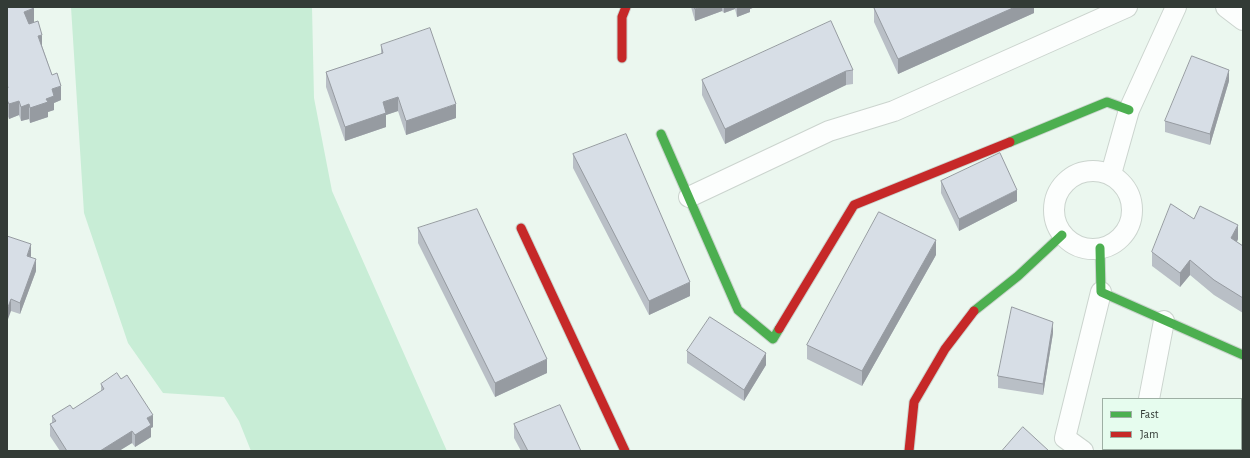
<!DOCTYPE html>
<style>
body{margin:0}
#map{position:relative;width:1250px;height:458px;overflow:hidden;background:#ebf7ef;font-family:"Alegreya Sans",sans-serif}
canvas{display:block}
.frame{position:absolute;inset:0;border:8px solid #333b36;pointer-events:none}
.legend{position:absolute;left:1102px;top:398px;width:140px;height:52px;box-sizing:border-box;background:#e6fcee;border:1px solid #9eafa4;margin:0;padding:5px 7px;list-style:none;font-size:12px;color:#333b36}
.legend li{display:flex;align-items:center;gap:8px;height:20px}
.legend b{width:20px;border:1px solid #9eafa4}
</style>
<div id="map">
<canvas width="1250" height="458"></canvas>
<div class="frame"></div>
<ul class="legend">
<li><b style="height:5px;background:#4caf50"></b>Fast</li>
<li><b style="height:5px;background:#c62828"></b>Jam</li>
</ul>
</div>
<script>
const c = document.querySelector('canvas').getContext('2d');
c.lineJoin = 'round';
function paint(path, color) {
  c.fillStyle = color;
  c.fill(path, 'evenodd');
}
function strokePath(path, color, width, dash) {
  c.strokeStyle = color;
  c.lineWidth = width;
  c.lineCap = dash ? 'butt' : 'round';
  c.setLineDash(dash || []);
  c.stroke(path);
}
paint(new Path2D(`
 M71,7H312L314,98L332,191L447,451H251L239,421L224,397L163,393L128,343L84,213Z`), '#c8edd6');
paint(new Path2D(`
 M1241,417L1243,418V451H1197L1196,449H1241Z`), '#b4dfc6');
const street = new Path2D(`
 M1226,7L1243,20
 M1054 210a39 39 0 1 1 78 0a39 39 0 1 1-78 0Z
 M1111,174L1129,110L1176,7
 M689,197L829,131L894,111L1127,7
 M1149,399L1164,321
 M1083,451L1065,438L1101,292
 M1136,451L1137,449`);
const fast = new Path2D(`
 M661,134L738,310L773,339L779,329
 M1010,142L1107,102L1129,110
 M1100,248L1101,292L1243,355
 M974,311L1018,276L1062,235`);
const jam = new Path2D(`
 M622,58V17L626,7
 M521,228L625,451
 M779,329L854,205L1010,142
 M909,451L914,402L945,349L974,311`);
strokePath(street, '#cbd4ce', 22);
strokePath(fast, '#cbd4ce', 11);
strokePath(jam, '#cbd4ce', 11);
strokePath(street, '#fcfefd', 20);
strokePath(fast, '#4caf50', 9);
strokePath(jam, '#c62828', 9);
paint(new Path2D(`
 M7,7L34,22L52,75L61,100L54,103V110L48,112V117L30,123L29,119L21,121L19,115L9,119L7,114Z
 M691,7H755L750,9V12L737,17L735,9L724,13L722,11L695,21Z
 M1034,7V13L898,74L874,22V8Z
 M381,45L456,118L406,135L398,111L386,115V127L345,141L326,87V72L381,54Z
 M853,70V84L846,85L725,144L702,95V80Z
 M1229,81L1210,145L1165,132V121Z
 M573,154L690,296L649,315L573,168Z
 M941,181L1017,201L959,231L941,193Z
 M1194,219L1238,239L1237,242L1243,246V313L1214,295L1190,275L1180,287L1152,266V252Z
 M418,228L547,373L495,397L418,243Z
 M7,236L31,256V257L36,271L20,314L11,311Z
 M936,255L862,386L807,359V345Z
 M1053,333L1043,395L998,388V376Z
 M687,351L766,365L744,401L687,363Z
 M101,384L153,427L151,428V437L135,447L132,443L119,451H60L50,436V424L52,423V416L73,409L101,392Z
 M514,424L581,451H521L514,438Z`), '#b9bfc6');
paint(new Path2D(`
 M702,7H722V11L695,21V9Z
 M724,7H735V9L724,13Z
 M737,7H755L750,9V12L737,17Z
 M1015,7H1034V13L898,74V59Z
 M34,8V23L24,26V12Z
 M42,35V49L38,36Z
 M1229,70V81L1210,145V134Z
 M846,71V85L725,144V129Z
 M61,86V100L54,103V110L48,112V117L30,123V108L46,99L52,89Z
 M398,97V111L386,115V127L345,141V127L383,102Z
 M19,101V115L9,119V104Z
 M29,104V119L21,121V107Z
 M456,104V118L406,135V121Z
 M1017,190V201L959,231V219Z
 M1238,225V239L1231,253V238Z
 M936,240V255L862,386V371Z
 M31,244V256L27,267V256Z
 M36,259V271L20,314V303Z
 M1190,260V275L1180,287V273Z
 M690,282V296L649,315V301Z
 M11,299V311L7,322V310Z
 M1053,322V333L1043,395V384Z
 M766,353V365L744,401V390Z
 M547,359V373L495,397V383Z
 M153,415V427L151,428V437L135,447V435L147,418Z
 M132,431V443L119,451H100Z`), '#969ba1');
const building = new Path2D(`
 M7,7H34V8L24,12L29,24L38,21L42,35L38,36L52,75L57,73L61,86L52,89L54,96L46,99L48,102L30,108L29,104L21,107L19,101L9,104L7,100V89L8,88L7,84Z
 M695,7H702L695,9Z
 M877,7H1015L898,59L874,8Z
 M831,21L853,70L846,71L725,129L702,80Z
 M430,28L456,104L406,121L398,97L383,102L386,113L345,127L326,72L383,53L381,45Z
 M1192,56L1229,70L1210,134L1165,121Z
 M626,134L690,282L649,301L573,154Z
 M1000,153L1017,190L959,219L941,181Z
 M1171,204L1194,219L1200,206L1238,225L1231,238L1243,246V298L1214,280L1190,260L1180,273L1152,252Z
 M477,209L547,359L495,383L418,228Z
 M879,212L936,240L862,371L807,345Z
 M7,236L31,244L27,256L36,259L20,303L11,299L7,310Z
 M1012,307L1053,322L1043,384L998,376Z
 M710,317L766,353L744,390L687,351Z
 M117,373L121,379L127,375L153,415L147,418L151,425L135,435L132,431L100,451H67L50,424L56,421L52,416L70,405L73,409L104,389L101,384Z
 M560,405L581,451H528L514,424Z
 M1023,427L1049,451H1002Z`);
paint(building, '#d7dee6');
strokePath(building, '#969ba1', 1);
</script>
